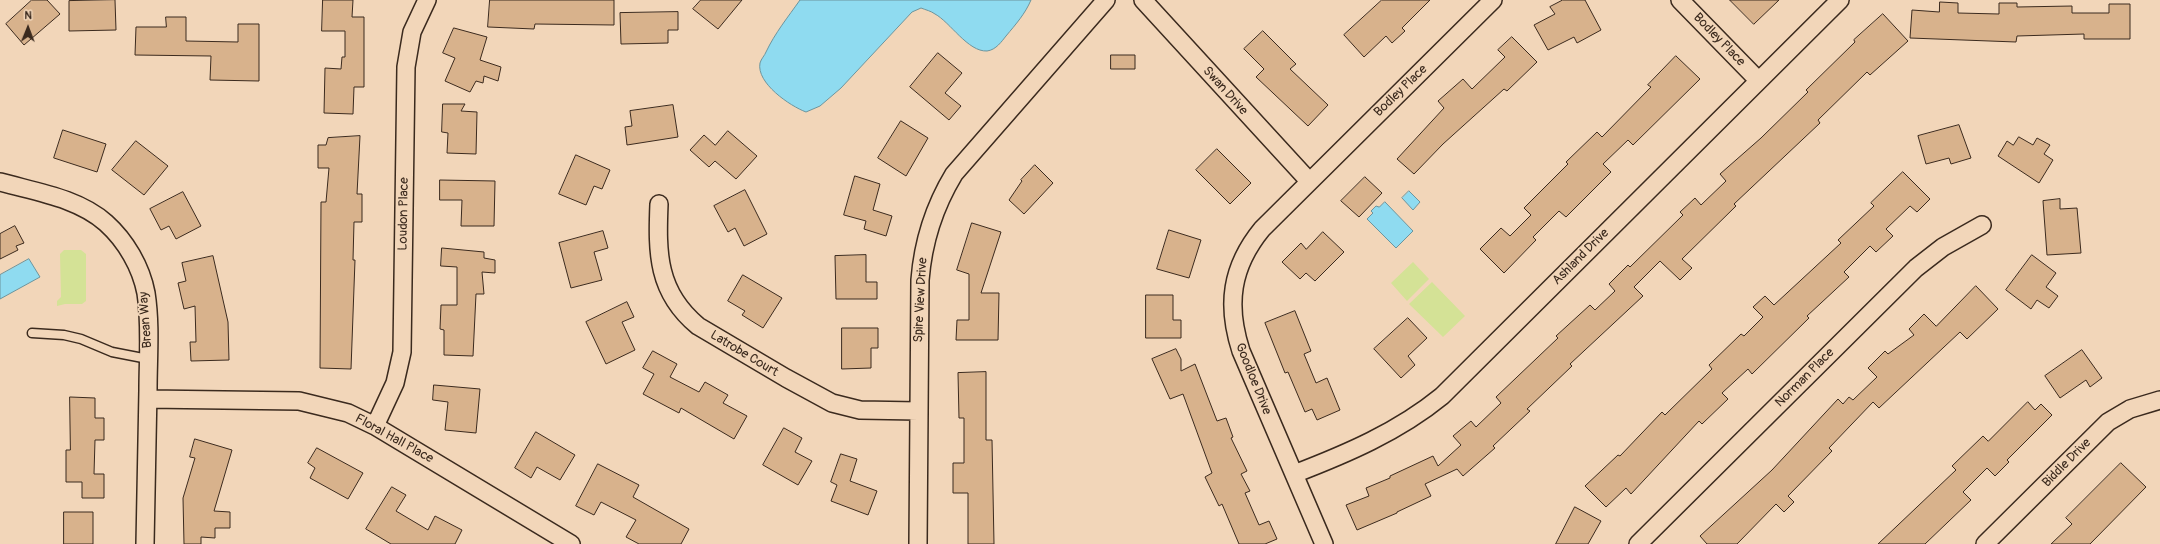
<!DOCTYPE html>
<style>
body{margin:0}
#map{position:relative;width:2160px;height:544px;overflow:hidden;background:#f2d6b9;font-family:Pangolin,sans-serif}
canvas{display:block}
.north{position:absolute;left:8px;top:8px;width:40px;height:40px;-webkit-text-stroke:3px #f2d6b9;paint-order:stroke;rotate:1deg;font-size:11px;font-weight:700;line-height:16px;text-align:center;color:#3b2a1e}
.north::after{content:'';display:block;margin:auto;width:14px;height:18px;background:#3b2a1e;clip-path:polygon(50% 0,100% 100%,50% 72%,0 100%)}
</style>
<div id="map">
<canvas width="2160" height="544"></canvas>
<div class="north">N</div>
</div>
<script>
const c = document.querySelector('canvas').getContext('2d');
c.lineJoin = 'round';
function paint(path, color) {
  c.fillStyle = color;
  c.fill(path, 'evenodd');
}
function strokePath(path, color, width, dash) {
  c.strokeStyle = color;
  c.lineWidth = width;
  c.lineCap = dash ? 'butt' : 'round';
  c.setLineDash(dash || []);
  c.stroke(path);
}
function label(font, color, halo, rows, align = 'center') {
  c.font = font + ' Pangolin,sans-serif';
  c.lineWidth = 3.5;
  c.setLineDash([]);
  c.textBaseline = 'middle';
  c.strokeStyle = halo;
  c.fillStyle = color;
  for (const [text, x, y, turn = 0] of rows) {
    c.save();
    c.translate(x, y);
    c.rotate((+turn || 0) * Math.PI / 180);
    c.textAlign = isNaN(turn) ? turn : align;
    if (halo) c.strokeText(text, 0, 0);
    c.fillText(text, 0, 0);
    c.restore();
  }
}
paint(new Path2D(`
 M64,250H81L86,254V301L82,304H65L57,306V301L61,297L60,254Z
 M1413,262L1429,279L1407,301L1391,283Z
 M1432,282L1465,316L1443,337L1409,304Z`), '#d4e296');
const water = new Path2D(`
 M800,0H1031C1025,14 1016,24 1006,36C1002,41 996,50 987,51C968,52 950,22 935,14C931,11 926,10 921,8L912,12L841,88L820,106L806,112C790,106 756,83 760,63C761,59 765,55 766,52C775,33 788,17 800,0Z
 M1409,191L1420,202L1413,210L1402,198Z
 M1385,202L1413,231L1396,248L1367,219L1373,213L1371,211L1376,206L1379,207Z
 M29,259L40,277L0,299V275Z`);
paint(water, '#8fdbf0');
strokePath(water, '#6d949c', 1);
const building = new Path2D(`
 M32,0H47L60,14L24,45L6,24Z
 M115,0L116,30L69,31V1Z
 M323,0H353L352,17H364V87H354L353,114L324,113L325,68L341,69L342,57H345V31H322Z
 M490,0H614V25L535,24L534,29L488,27Z
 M701,0H742L718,29L693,9Z
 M1382,0H1430L1402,28L1405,31L1392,43L1386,36L1364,57L1344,35Z
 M1563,0H1585L1601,30L1577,43L1574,37L1548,50L1534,25L1555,14L1550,7Z
 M1730,0H1779L1754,24Z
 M1940,2L1958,3V13L1999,14V3H2017V7L2072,6V13H2109V4H2130V39H2084V34L2017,36L2016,42L1910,38L1912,10L1939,12Z
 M678,12V30H668V43L621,44L620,13Z
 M1883,14L1908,41L1870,75L1867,72L1818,120L1820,123L1734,204L1736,206L1682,259L1692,268L1680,280L1660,261L1634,287L1643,296L1570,364L1572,366L1527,409L1530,411L1493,446L1495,448L1463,476L1457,469L1425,484L1431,496L1397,512V513L1357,530L1346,505L1369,496L1366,488L1390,478V476L1433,456L1438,466L1461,445L1453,436L1471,421L1476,427L1501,403L1496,397L1558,338L1556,336L1590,305L1595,310L1615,291L1609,284L1628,265L1630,267L1683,215L1680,212L1695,198L1701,205L1726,181L1720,174L1761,138L1808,92L1806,90L1855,42L1854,40Z
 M166,17H186V41L238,42V24H259V81L210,80L211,56L135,55L136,27H166Z
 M454,28L487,37L480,60L501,67L498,81L484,76L483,83L476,81L470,92L445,81L455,58L443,53Z
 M1263,31L1296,64L1290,69L1328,105L1308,126L1256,77L1264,69L1244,49Z
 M1512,37L1537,62L1507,91L1504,89L1443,144L1414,174L1397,159L1444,108L1438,101L1463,79L1472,89L1505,57L1498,50Z
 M938,53L962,73L945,93L961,106L949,120L910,87Z
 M1111,55H1135V69H1111Z
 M1676,56L1700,79L1633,145L1628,140L1603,164L1611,172L1566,217L1559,211L1533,237L1536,240L1504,273L1480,249L1501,228L1510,236L1531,215L1524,208L1568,164L1566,162L1597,132L1602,137L1651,87L1648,85Z
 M443,104H465L461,111L477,112L476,154L447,153L448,133L442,132Z
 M673,105L678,137L627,145L625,127L632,126L630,111Z
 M901,121L928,138L906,176L878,158Z
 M1959,125L1971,158L1951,164L1949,158L1926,164L1918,136Z
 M63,130L106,144L97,172L54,158Z
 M728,131L757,156L736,179L715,161L709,167L690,150L704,135L715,145Z
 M360,136L357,194H362V222H354L353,260H355L351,369L320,368L321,202H326L329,168H318V145H326L328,138Z
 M2019,137L2033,145L2037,138L2050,145L2044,154L2053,160L2039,183L1998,156L2007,141L2013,145Z
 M136,141L168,166L144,195L112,170Z
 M1217,149L1251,183L1230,204L1196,170Z
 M576,155L610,170L602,189L594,186L586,205L559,194Z
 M1035,165L1053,183L1024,214L1009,200L1022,181L1021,180Z
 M1903,172L1930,199L1917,212L1910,206L1886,229L1893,236L1876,252L1870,246L1844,272L1849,277L1807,316L1809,318L1752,374L1748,369L1722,393L1728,399L1702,424L1699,421L1631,494L1626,488L1606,507L1585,486L1618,455L1620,456L1662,412L1665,415L1712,369L1709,365L1741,334L1744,336L1763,317L1753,307L1765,296L1774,305L1841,243L1838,240L1874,206L1871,203Z
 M855,176L880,184L873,210L892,216L886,236L864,229L866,221L844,215Z
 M1365,177L1382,193L1359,217L1341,201Z
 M440,180L495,181L494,226H461L462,200H440Z
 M745,190L767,234L744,246L735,228L728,232L714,206Z
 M183,192L201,226L176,239L169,226L161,230L150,209Z
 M2060,199V209L2077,208L2081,253L2047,255L2043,201Z
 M972,223L1001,232L981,293H999L998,340H956L957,320H969V274L957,270Z
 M15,226L24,243L16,246L18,250L0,259V234Z
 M1169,230L1201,240L1189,278L1157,269Z
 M603,231L608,248L594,252L602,280L571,288L559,243Z
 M1323,232L1344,252L1315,281L1306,273L1300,279L1282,262L1301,243L1306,249Z
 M442,248L484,252V258L495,260V273L482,272L484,294H476L473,356L444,355V330L440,329L441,305H457V267L441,266Z
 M866,255V282H877V299H836L835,256Z
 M2032,255L2056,273L2046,287L2058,296L2049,308L2037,300L2031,309L2006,290Z
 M213,256L228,322L229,360L191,361L190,342H196L195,306L184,309L178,283L186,281L182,263Z
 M743,275L782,298L763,328L742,315L745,311L728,301Z
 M1976,286L1998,309L1967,339L1960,332L1879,408L1873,402L1829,448L1832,451L1788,496L1794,502L1784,512L1776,504L1737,544H1707L1700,536L1772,470L1838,399L1843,404L1849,397L1853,400L1877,377L1868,368L1885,351L1888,354L1914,335L1909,329L1924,314L1936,326Z
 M1146,295H1173V320H1181V338H1146Z
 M627,302L634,317L622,322L635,350L606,364L586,322Z
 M1295,311L1311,351L1304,354L1316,383L1327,378L1340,410L1317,420L1312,409L1305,412L1288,372L1285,373L1265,323Z
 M1408,318L1427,338L1408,356L1415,365L1401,378L1374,349Z
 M842,328H878V348H871V368L842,369Z
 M1176,349L1181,359V371L1195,364L1217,421L1226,418L1233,437L1231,438L1247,471L1241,474L1250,491L1245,493L1259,525L1269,521L1277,539L1265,544H1239L1222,504L1219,506L1205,477L1212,473L1183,394L1170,399L1152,359Z
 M2082,350L2102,378L2090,387L2086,380L2060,398L2045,376Z
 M653,351L677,364L670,377L699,392L705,382L728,395L723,403L747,416L734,439L681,408L679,413L643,394L654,374L643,368Z
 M986,372V440H992L994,544H968V493H953V463H964V418H959L958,373Z
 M434,385L480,389L476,433L445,430L448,402L433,400Z
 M70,397L95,398V418H104V440H95L94,474H104V498H82V482H66V450H70Z
 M2028,402L2035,410L2041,404L2052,415L2007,460L2009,462L1995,476L1987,468L1963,492L1971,500L1925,544H1878L1956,470L1952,466L1983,436L1988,441Z
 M784,428L802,438L795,452L812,461L798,485L763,465Z
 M536,432L575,455L560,480L537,467L531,478L515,468Z
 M195,439L232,450L214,511L230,512V528H215V538L201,537V544H184L183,498L195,458L190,457Z
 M317,448L363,473L348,499L310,478L315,468L308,463Z
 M841,454L857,459L850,481L877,491L868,515L831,501L837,485L831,482Z
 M2121,463L2146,487L2090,544H2051L2072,524L2066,518Z
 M598,464L639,485L633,497L689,529L681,544H639L626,537L636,520L601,502L594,515L576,506Z
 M392,487L406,495L396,511L428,530L435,516L462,530L455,544H391L366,529Z
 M1575,507L1601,521L1588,544H1556Z
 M64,512H93V544H64Z`);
paint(building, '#d8b28c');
strokePath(building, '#3b2a1e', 1);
const service = new Path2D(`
 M32,333L64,335L81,339L112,352L148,359`);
const minor = new Path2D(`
 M1143,0L1309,181
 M1680,0L1758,80
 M0,182C36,192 78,198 106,223C126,241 141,267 146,293C151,325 148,358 148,390C147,441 146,493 145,544
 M659,204C657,253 657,292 698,326L786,378L832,403L860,410L918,411
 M148,399L299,401L348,413L375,426L571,544
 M375,426L395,383L402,352L406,67L412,32L427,0
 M1294,474C1346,454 1398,432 1442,396L1840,0
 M918,544L920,280C923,242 934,207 954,174L1106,0
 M1324,544L1241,351C1226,305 1231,267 1262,229L1493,0
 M1638,544L1916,268L1943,247L1982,225
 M1985,544L2108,422L2130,409L2160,400`);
strokePath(service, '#3b2a1e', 11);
strokePath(minor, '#3b2a1e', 20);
strokePath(service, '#f2d6b9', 8);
strokePath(minor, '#f2d6b9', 17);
label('13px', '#3b2a1e', '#f2d6b9', [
 ["Bodley Place",1719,40,46],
 ["Swan Drive",1225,91,48],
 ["Bodley Place",1401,91,-44],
 ["Loudon Place",404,214,-89],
 ["Ashland Drive",1581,257,-45],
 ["Spire View Drive",921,300,-87],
 ["Brean Way",146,320,-94],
 ["Latrobe Court",744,354,31],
 ["Norman Place",1805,378,-45],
 ["Goodloe Drive",1253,379,68],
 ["Floral Hall Place",394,439,29],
 ["Biddle Drive",2067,463,-45]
]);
</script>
